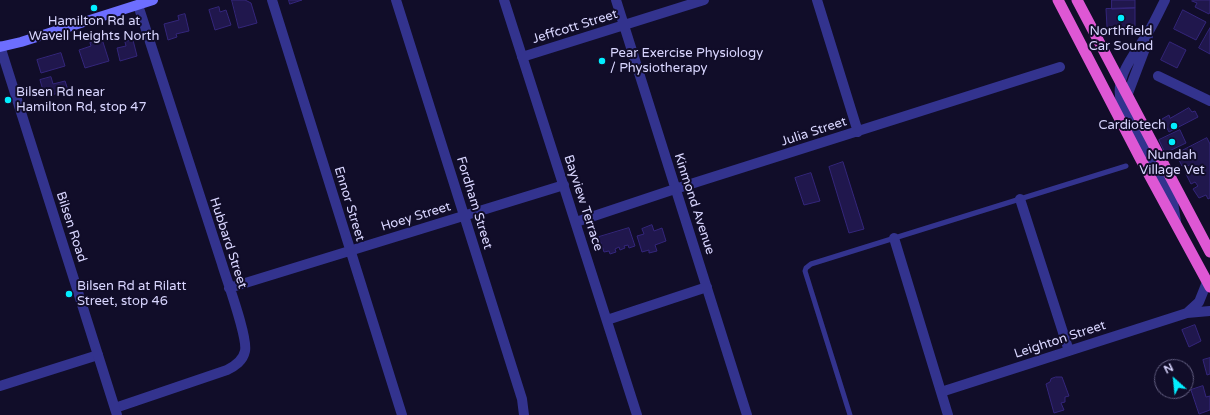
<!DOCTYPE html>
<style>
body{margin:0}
#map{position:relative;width:1210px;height:415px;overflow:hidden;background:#110d29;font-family:"Varela Round",sans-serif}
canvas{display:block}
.north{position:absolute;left:1154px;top:359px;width:40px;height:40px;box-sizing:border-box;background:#110d29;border:1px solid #615d7f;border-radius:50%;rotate:333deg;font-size:11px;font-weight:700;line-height:16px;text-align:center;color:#d9d6ff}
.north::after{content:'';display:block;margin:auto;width:14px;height:18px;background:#02eeff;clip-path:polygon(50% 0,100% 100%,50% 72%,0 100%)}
</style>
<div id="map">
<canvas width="1210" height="415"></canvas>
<div class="north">N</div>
</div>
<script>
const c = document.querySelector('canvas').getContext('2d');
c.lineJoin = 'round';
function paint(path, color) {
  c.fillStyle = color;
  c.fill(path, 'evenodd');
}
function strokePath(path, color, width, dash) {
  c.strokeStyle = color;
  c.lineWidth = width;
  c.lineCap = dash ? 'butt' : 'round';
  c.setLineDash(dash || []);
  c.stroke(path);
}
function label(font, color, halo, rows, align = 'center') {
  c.font = font + ' "Varela Round",sans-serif';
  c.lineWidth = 4;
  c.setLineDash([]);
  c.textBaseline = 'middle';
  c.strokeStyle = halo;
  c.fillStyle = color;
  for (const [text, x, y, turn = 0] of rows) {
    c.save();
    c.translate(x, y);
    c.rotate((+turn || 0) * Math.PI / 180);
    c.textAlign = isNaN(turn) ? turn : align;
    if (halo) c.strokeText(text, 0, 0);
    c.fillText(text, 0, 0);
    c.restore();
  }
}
const building = new Path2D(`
 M232,0H245L251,3L257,23L239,28Z
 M289,0H302L290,4Z
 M1112,0H1135V8L1112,9Z
 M1193,0H1210V12L1209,14L1195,7L1197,3L1192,1Z
 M219,7L220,12L226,10L231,25L215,30L209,10Z
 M1135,8V26L1107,27L1106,9Z
 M1183,10L1206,22L1196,40L1174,29Z
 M185,14L189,31L176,34L177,37L168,40L164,24L179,20L178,16Z
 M1210,28V54L1199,48Z
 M102,39L109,61L85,68L79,50L91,46L90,43Z
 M133,40L137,56L120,61L117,48L126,46L125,42Z
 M1170,42L1186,50L1177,68L1161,60Z
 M61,53L65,66L41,73L37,60Z
 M51,77L53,84L65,81L68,90L45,97L40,80Z
 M1189,108L1192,112L1195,111L1198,117L1169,132L1162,119L1169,115L1170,118Z
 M1180,130L1186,143L1165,153L1159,140Z
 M1207,138L1210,144V198L1208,199L1206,195L1199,198L1193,189L1198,186L1195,182L1191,184L1186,174L1190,172L1188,168L1191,167L1190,165L1185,167L1184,165L1182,166L1176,154Z
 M843,162L864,229L849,233L829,167Z
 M811,173L820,201L804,205L795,178Z
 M652,225L654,231L662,228L666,241L655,245L657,251L649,253V250L642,252L637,236L644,234L642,229Z
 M629,228L635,246L629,248L628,245L624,246L625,248L620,250L619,247L615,249L616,252L610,254L609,251L604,252L599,237Z
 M1195,325L1201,341L1189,347L1182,330Z
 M1210,358V374L1207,375L1203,360Z
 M1056,377H1062L1069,396L1065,397V402L1061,403L1064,410L1054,413L1046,384L1050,382L1051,379Z
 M1203,386L1206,397L1210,396V410L1199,414L1191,390Z`);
paint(building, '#20174d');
strokePath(building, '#34267b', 1);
strokePath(new Path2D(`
 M850,415L805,271L806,268L811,264L1126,166`), '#33338e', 5);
strokePath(new Path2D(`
 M272,0L402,415
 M396,0L522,399L524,415
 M504,0L637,415
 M616,0L747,415
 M817,0L858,132
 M522,57L704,0
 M1158,76L1210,101
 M1020,199L1069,351
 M576,222L675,189L1060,67
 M894,238L948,415
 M229,288L564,185
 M1187,313L1199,302L1207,282
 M607,320L707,287
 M0,386L98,355
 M941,392L1187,313L1210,311
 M115,408L227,370C235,366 243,361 245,351C248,337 227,281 222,264C194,178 166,91 138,5`), '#33338e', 10);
strokePath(new Path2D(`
 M1165,0C1160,10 1155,21 1149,31C1136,53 1112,77 1122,105L1173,202L1176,222
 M0,46L117,415
 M1127,96L1146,46L1148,36`), '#33338e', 10);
strokePath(new Path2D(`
 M0,47L21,42L153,0`), '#6d6eff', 10);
strokePath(new Path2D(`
 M1058,0L1140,158L1210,287
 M1077,0L1210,252`), '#de57d4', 11);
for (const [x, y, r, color] of [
 [94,8,4,"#02eeff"],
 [1121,18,4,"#02eeff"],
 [602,61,4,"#02eeff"],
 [8,100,4,"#02eeff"],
 [1174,126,4,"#02eeff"],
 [1172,142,4,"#02eeff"],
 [69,294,4,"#02eeff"]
]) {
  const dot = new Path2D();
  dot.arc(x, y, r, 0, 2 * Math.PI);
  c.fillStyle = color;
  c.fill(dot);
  strokePath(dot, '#110d29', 1.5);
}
label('13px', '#d9d6ff', '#110d29', [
 ["Hamilton Rd at",94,22],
 ["Wavell Heights North",94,37],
 ["Northfield",1121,32],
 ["Car Sound",1121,47],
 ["Pear Exercise Physiology",610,54,"left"],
 ["/ Physiotherapy",610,69,"left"],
 ["Bilsen Rd near",16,93,"left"],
 ["Hamilton Rd, stop 47",16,108,"left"],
 ["Cardiotech",1166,126,"right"],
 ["Nundah",1172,156],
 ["Village Vet",1172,171],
 ["Bilsen Rd at Rilatt",77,287,"left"],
 ["Street, stop 46",77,302,"left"]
]);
label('13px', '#d9d6ff', '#110d29', [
 ["Jeffcott Street",575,27,-17],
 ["Julia Street",814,132,-18],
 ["Fordham Street",474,203,73],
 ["Bayview Terrace",583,203,72],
 ["Ennor Street",349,204,73],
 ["Kinmond Avenue",694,204,72],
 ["Hoey Street",416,217,-17],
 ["Bilsen Road",71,227,72],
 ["Hubbard Street",228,243,72],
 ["Leighton Street",1060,340,-18]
]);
</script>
